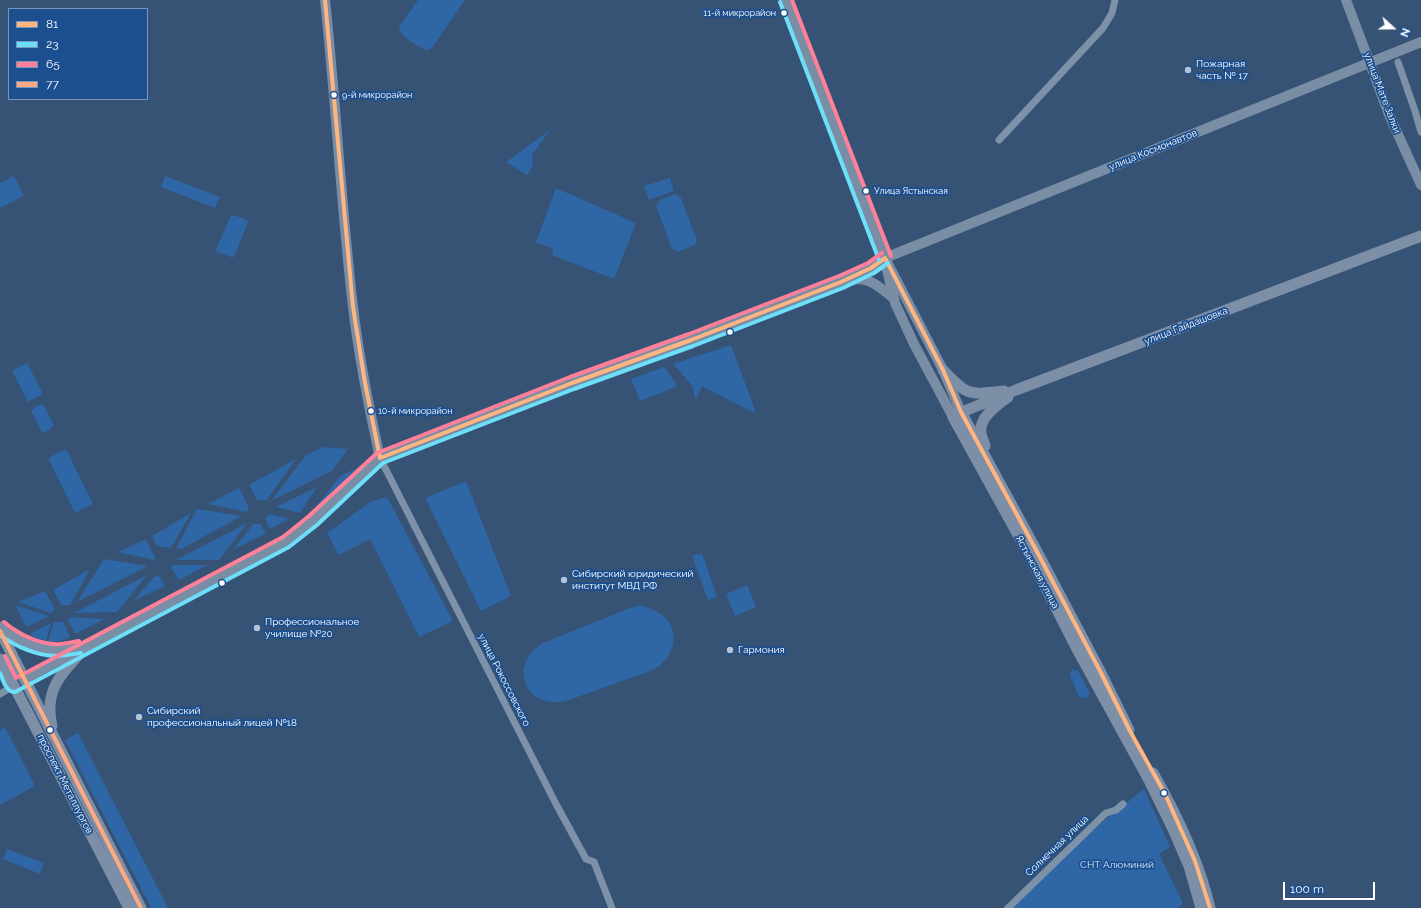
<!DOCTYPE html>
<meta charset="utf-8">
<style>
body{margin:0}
#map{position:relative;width:1421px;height:908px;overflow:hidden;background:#365274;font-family:Raleway,sans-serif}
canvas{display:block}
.legend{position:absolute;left:8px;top:8px;width:140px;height:92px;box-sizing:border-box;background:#1b4f8f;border:1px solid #7695bc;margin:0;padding:5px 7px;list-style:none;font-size:12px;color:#fff}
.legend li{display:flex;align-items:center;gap:8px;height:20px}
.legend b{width:20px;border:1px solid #7695bc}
.north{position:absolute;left:1373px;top:8px;width:40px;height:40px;-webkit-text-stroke:3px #1b4f8f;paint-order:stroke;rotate:111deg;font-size:11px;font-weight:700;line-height:16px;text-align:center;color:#fff}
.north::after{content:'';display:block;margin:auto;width:14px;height:18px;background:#fff;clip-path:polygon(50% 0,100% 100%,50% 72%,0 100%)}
.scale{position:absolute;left:1283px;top:882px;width:92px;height:18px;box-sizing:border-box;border:2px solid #fff;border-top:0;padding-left:5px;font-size:12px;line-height:14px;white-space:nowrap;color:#fff;-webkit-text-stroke:3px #1b4f8f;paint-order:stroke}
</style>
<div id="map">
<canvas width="1421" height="908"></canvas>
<ul class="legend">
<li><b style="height:5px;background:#ffb580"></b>81</li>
<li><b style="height:5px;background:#6ddff8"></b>23</li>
<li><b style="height:5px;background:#ff8098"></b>65</li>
<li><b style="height:5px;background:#ffa980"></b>77</li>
</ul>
<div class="north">N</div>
<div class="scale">100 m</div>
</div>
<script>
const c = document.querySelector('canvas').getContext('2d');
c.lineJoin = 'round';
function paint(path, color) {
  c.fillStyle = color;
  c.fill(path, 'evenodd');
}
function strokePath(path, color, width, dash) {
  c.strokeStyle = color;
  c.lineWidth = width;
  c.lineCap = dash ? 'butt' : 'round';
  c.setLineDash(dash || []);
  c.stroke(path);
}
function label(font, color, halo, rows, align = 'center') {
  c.font = font + ' Raleway,sans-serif';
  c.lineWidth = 3.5;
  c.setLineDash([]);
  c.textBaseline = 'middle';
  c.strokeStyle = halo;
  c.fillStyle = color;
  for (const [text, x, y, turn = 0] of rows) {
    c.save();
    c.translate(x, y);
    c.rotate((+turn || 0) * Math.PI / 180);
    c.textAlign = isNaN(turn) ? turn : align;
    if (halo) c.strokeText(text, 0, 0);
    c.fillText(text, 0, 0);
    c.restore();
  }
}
paint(new Path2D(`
 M418,0H465L432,48L428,50C421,50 402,36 399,30L400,25Z
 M550,130L532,155L533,165L527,175L506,162Z
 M14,176L24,196L0,208V183Z
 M165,176L220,197L215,208L161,187Z
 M670,178L674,191L649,200L644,186Z
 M556,188L636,223L614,279L552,255L553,249L536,242Z
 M675,194L681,198L697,240L695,245L678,252L672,249L656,206L660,200Z
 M234,215L247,220L248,222L234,257H231L217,252L216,249L231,216Z
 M731,345L755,410L754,413L702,386L696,400L692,385L673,364Z
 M27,363L43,394L28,402L12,371Z
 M664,367L678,386L640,401L631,379Z
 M43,404L54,425L49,430L42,433L31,411L36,406Z
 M323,447L348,449L332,471L271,501L306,455Z
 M66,449L93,504L75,513L48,458Z
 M296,459L267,500H257L249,485Z
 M357,468L312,512L340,476Z
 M466,481L511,596L481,611L425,498Z
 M317,487L300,513L276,507Z
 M239,488L249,507L247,512L208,504Z
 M387,497L453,621L419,637L370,539L339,555L327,533L372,501Z
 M197,509L242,516L181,549L176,548Z
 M191,513L171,548L157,546L152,536Z
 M269,514L289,519L270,529L265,519Z
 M247,523L219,560H176Z
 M253,524H260L266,533L233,550Z
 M146,539L155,558L154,560L118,552Z
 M702,553L717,597L708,600L692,556Z
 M104,559L148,566L77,602Z
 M172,565H208L179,580L171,567Z
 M90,569L70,605H61L53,590Z
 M147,575L117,612L74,613Z
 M155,576L160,577L165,586L133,601Z
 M747,585L756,607L735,616L726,594Z
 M45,591L55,609L51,613L18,602Z
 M15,605L49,616L26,627Z
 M640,606C678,611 686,651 653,670L566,701C525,710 507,665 543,643L630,608Z
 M70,617L105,619L75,634L68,621Z
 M54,622H63L70,637L60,641H48Z
 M51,623L46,641L34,637L30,634Z
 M1072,669L1078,671L1089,692V695L1087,698L1079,697L1070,675Z
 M5,727L35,786L0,805V730Z
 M78,733L168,908H151L65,740Z
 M1144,789L1170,847L1159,854L1183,903L1178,908H1013L1067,853L1106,819Z
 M7,849L44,863L40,874L3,859Z`), '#2f66a5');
strokePath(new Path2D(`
 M1398,62L1415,111L1421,132
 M999,140L1103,28L1112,13L1115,0
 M380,458L556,804L586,859L594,862L612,908
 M0,694L13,686
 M1008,908L1106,813L1116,810L1123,804`), '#7d92a8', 7);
strokePath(new Path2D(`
 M325,0C336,102 341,205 353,307C359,358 369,408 380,458
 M786,0L885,258L943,370L961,412
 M1346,0L1390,117L1421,185
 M887,270L895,303L914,344L953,417
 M851,280C869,276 879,287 892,297
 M24,679L286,542L313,521L380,458L572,383L691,340L841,282L871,268L885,258L1421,42`), '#798da4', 10);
strokePath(new Path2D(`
 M943,370C967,396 969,395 1004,391
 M961,412L1035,548L1100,671L1129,730
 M985,446C984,442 982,438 981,434C978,418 997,405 1008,397
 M0,627C11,637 39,650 54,650C65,650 75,648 86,647
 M0,631L141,908
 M0,659L129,908
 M52,726C43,689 63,672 86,647
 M1153,773C1177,815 1199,861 1210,908
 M1201,908L1189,866L1173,829L1149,780L1077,649L1027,551L953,417L967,410L1016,390L1421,236`), '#7d8ea7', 11);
strokePath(new Path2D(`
 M325,0L353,307L365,383L380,458
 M380,458L572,383L691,340L841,282L871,268L885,258L943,370L961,412L1035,548L1100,671L1130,731L1165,794L1195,861L1210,908`), '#ffb580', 4);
strokePath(new Path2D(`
 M780,2L879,260
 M0,635C15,646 37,656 56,656C64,656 72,654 81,653
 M0,673C3,680 6,692 15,692L289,547L317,525L383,463L574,389L693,346L843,288L874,273L888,263`), '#6ddff8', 4);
strokePath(new Path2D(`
 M792,0L891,256
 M4,622C17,633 36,643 54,644C62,645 71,642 79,641
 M5,656L16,678L283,537L309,516L377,453L570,377L689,334L839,276L868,263L882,253`), '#ff8098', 4);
strokePath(new Path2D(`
 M0,631L141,908`), '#ffa980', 4);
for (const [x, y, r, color] of [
 [784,13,3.5,"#fff"],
 [1188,70,4,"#b9c2ce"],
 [334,95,3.5,"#fff"],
 [866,191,3.5,"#fff"],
 [730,332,3.5,"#fff"],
 [371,411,3.5,"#fff"],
 [564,580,4,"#b9c2ce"],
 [222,583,3.5,"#fff"],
 [257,628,4,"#b9c2ce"],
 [730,650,4,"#b9c2ce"],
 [139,717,4,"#b9c2ce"],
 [50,730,3.5,"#fff"],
 [1164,793,3.5,"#fff"]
]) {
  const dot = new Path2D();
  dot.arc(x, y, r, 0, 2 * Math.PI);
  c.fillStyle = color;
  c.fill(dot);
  strokePath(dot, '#1b4f8f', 1.5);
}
label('9px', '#fff', '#1b4f8f', [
 ["11-й микрорайон",776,13,"right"],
 ["9-й микрорайон",342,95],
 ["Улица Ястынская",874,191],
 ["10-й микрорайон",378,411]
], 'left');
label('10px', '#fff', '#1b4f8f', [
 ["Пожарная",1196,64],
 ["часть № 17",1196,76],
 ["Сибирский юридический",572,574],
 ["институт МВД РФ",572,586],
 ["Профессиональное",265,622],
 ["училище №20",265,634],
 ["Гармония",738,650],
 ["Сибирский",147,711],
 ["профессиональный лицей №18",147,723]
], 'left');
label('10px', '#fff', '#1b4f8f', [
 ["улица Мате Залки",1382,93,69],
 ["улица Космонавтов",1153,150,-22],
 ["улица Гайдашовка",1186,326,-21],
 ["Ястынская улица",1037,572,62],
 ["улица Рокоссовского",504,680,63],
 ["проспект Металлургов",65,784,63],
 ["Солнечная улица",1057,846,-44]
]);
label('10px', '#cfe3fa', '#1b4f8f', [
 ["СНТ Алюминий",1117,865]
]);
</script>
